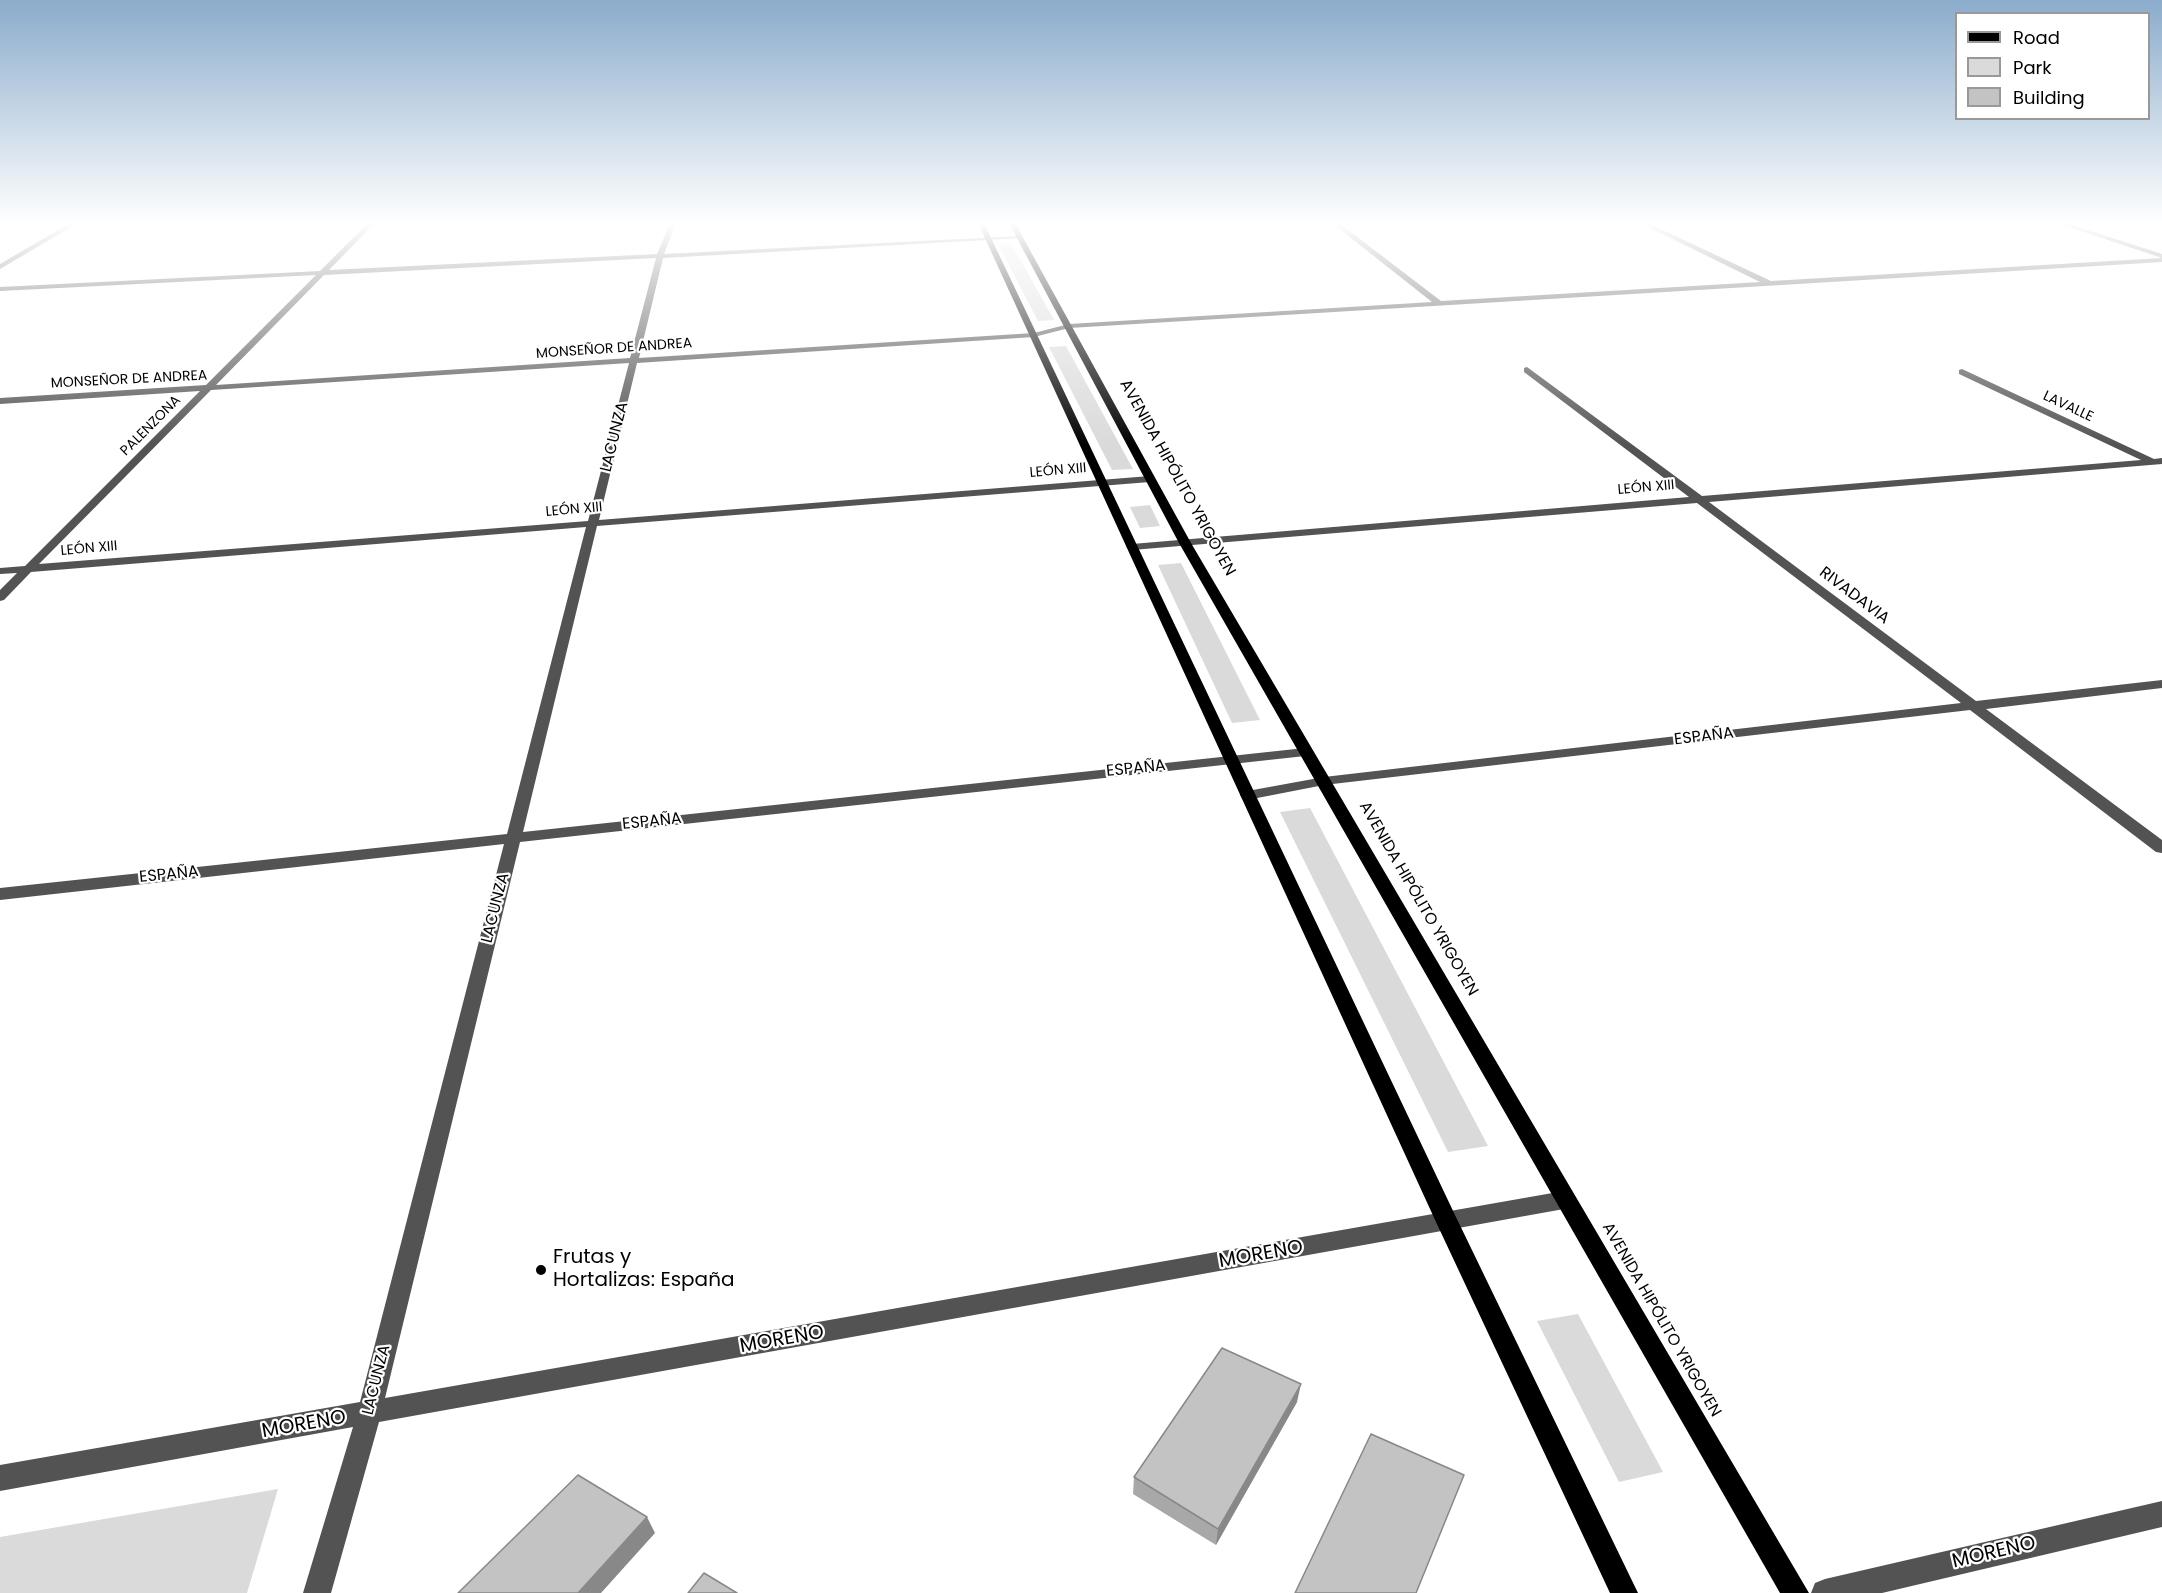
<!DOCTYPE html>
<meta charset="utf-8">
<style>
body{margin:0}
#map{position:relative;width:2162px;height:1593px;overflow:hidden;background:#fff;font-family:Poppins,sans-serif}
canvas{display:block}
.legend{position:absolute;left:1955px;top:12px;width:195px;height:108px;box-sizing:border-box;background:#fff;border:2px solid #999;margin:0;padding:8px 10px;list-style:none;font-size:18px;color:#000}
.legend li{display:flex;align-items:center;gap:12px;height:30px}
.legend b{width:30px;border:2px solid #999}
</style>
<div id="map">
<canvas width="2162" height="1593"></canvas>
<ul class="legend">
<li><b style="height:8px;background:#000"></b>Road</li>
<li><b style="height:16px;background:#dadada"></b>Park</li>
<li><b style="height:16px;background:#c3c3c3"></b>Building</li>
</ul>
</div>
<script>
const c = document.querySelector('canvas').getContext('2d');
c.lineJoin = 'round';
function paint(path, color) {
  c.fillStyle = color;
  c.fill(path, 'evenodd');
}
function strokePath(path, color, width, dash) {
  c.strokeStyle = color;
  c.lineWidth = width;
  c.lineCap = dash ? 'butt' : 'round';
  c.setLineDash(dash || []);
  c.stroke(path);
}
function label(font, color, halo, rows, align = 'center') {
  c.font = font + ' Poppins,sans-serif';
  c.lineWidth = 4.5;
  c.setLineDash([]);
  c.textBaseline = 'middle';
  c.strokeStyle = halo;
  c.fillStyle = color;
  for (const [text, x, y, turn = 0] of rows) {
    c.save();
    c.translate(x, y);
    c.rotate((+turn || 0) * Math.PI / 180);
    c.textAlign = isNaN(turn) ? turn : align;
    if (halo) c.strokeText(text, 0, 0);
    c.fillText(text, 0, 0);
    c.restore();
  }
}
paint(new Path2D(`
 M1011,243L1054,320L1038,321L998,244Z
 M1066,346L1133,469L1112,470L1049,347Z
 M1150,505L1160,526L1140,528L1130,507Z
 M1181,563L1260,720L1232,723L1158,565Z
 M1310,808L1488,1146L1448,1152L1280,812Z
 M1578,1314L1663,1472L1619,1482L1537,1321Z
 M278,1489L247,1593H0V1537Z`), '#dadada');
paint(new Path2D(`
 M70,223H78L0,269V264Z
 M368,223H375L329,270L657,254L670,223H676L664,254L1020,236L1023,238L663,258L639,358L1034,333L1069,324L1432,302L1332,223H1339L1441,301L1760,282L1640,223H1648L1771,281L2162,258L2057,223H2066L2162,254V262L1069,328L1034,337L637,363L599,520L1150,476L1155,479L1150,482L597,526L523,832L1305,748L1312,752L1305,756L520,842L385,1398L1564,1191L1571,1194L1575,1200L1571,1206L1564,1209L379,1422L331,1593H303L353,1427L0,1491V1465L360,1402L504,844L0,900V888L507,834L586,527L31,572L4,600L0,601V590L17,573L0,574V568L25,566L200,391L0,404V398L206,385L316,275L0,291V287L320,271ZM656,258L630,358L216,385L324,275ZM629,363L588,521L39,564L211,390Z
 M1527,367L1702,496L2141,460L1959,374V370L1962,369L2154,459L2162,458V464L1709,502L1976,701L2162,680V688L1986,709L2162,840V853L2156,852L1970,710L1324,785L1247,800L1242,798L1240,795L1242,792L1324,777L1961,703L1697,503L1132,550L1126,547L1132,544L1689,497L1524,372V368Z
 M2162,1501V1527L1882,1593H1811L1815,1583L1825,1579Z`), '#535353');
paint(new Path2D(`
 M978,223H984L1455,1215L1638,1593H1610L1436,1222Z
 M1009,223H1015L1191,543L1809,1593H1780L1179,543Z`), '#000');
paint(new Path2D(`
 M1297,1402L1216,1545L1133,1494L1134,1477Z`), '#a8a8a8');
paint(new Path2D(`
 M1301,1384L1297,1402L1216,1545L1218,1529Z
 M647,1517L655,1533L601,1593H578Z`), '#888');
const building = new Path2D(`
 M1222,1348L1301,1384L1218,1529L1134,1477Z
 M1371,1434L1464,1475L1416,1593H1295Z
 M578,1475L647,1517L578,1593H458Z
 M704,1573L737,1593H688Z`);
paint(building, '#c3c3c3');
strokePath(building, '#888', 1.5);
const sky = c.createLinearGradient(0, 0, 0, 446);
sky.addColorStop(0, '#8baccc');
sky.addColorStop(0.5, '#fff');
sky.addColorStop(1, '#ffffff00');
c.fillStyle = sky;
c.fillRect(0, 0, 2162, 446);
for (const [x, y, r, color] of [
 [541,1270,6,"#000"]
]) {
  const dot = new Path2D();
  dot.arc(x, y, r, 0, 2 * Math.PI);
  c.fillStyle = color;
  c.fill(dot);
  strokePath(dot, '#fff', 2);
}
label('14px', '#000', '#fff', [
 ["MONSEÑOR DE ANDREA",614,349,-4],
 ["MONSEÑOR DE ANDREA",129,380,-3],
 ["LAVALLE",2068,407,25],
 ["PALENZONA",151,426,-45],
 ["LEÓN XIII",1058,471,-5],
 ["LEÓN XIII",1646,488,-5],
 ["LEÓN XIII",574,510,-5],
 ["LEÓN XIII",89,549,-5]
]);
label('16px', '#000', '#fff', [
 ["LACUNZA",615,437,-76],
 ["AVENIDA HIPÓLITO YRIGOYEN",1177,478,61],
 ["RIVADAVIA",1854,596,37],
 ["ESPAÑA",1704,737,-7],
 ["ESPAÑA",1136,769,-6],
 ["ESPAÑA",652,822,-6],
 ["ESPAÑA",169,875,-6],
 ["AVENIDA HIPÓLITO YRIGOYEN",1418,899,60],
 ["LACUNZA",496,908,-76],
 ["AVENIDA HIPÓLITO YRIGOYEN",1661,1320,60],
 ["LACUNZA",377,1380,-76]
]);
label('20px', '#000', '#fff', [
 ["MORENO",1261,1255,-10],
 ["MORENO",782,1340,-10],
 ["MORENO",304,1425,-10],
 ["MORENO",1994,1553,-13]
]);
label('20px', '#000', '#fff', [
 ["Frutas y",553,1258],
 ["Hortalizas: España",553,1281]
], 'left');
</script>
